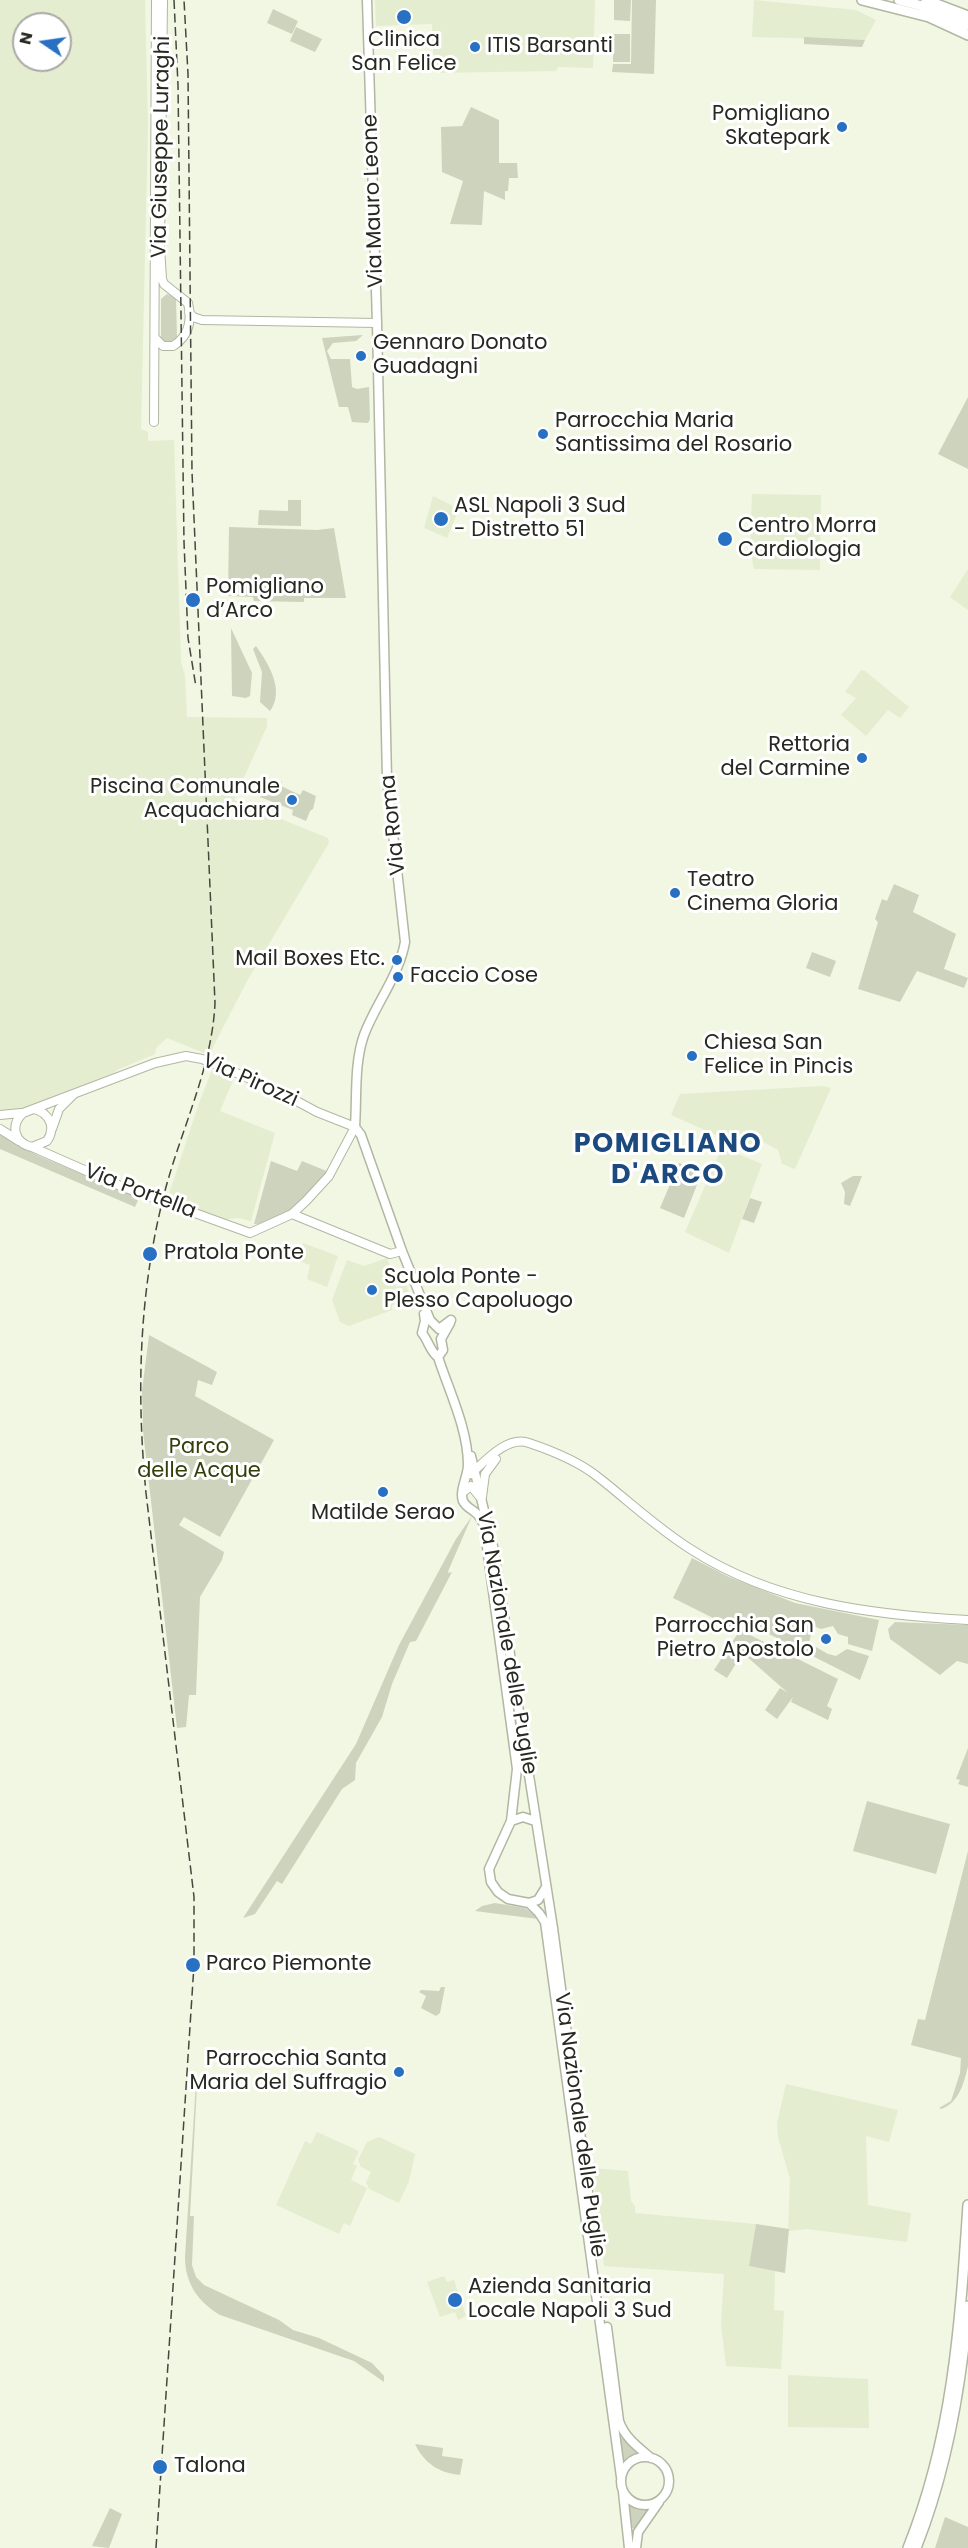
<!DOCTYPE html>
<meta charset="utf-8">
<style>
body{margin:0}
#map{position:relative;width:968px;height:2548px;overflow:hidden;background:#f1f7e2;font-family:Poppins,sans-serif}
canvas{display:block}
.north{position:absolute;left:12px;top:12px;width:60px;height:60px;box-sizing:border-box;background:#fff;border:2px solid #a9a9a6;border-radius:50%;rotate:283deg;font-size:16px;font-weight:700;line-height:24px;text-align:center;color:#272921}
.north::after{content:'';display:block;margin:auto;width:21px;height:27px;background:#2870c1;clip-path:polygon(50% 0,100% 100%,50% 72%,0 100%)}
</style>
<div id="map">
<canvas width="968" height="2548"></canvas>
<div class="north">N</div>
</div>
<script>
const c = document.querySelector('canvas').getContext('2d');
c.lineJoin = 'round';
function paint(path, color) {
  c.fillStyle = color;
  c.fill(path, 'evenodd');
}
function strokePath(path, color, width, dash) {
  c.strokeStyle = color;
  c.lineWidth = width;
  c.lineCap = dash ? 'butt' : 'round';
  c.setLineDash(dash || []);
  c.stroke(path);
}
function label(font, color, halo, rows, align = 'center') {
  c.font = font + ' Poppins,sans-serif';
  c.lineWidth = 6;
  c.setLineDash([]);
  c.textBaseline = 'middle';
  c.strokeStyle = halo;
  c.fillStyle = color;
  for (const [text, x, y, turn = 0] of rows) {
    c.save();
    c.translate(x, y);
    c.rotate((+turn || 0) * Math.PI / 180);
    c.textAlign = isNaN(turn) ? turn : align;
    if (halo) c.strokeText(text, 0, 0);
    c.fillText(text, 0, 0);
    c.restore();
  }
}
paint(new Path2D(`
 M0,0H145L148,125L141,429L148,432V441L174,440L181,662L185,675L187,717L267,718V726L234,800L328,838L329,843L247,981L209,1055L167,1038L156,1048L155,1054L117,1070L114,1073L25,1108L0,1111ZM24,24H60V60H24Z
 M375,0H595L593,68L558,67L556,71L434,73L432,24L376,26Z
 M754,0L856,10L876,20L865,40L752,37Z
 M752,494L821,495L820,570L754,569L750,550Z
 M433,496L459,509L447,538L424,528Z
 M968,569V610L950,597Z
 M861,670L865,671L909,707L900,718L888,710L866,736L841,715L856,698L845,692Z
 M213,1067L220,1070L219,1074L225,1076L227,1073L235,1076L220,1111L275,1133L251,1221L238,1218L222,1220L167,1200L199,1103Z
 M823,1086L831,1088L795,1169L782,1164L778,1150L760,1140L743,1147L671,1115L680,1094Z
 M722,1147L762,1164L729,1253L685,1232Z
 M303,1243L338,1256L327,1287L307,1279L310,1265L296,1260Z
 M387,1258L396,1287L406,1284L411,1298L392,1305V1310L349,1326L340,1322L332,1300L347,1260L364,1266Z
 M786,2084L898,2110L889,2142L866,2136L868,2205L911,2213L907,2242L807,2229L788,2231L790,2179L778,2137L777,2123Z
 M317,2132L359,2151L353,2164L357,2166L351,2180L367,2188L350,2226L344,2223L339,2234L276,2205L305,2141L311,2144Z
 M379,2137L415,2154L409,2181L399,2203L369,2189L366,2182L371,2172L361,2167L358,2160L367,2142Z
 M592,2168L628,2171L631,2201L635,2206V2213L756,2224L749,2266L775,2271L774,2310L784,2311L781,2369L726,2366L721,2324L724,2274L604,2266Z
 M444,2276L447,2282L454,2280L466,2316L458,2320L455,2312L440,2317L427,2282Z
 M788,2375L868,2379L869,2428L788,2427Z`), '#e4edd0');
paint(new Path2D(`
 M614,0H631L630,21L614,20Z
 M632,0H656L654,74L612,72L613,64H631Z
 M273,9L298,21L292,34L267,23Z
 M296,27L322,39L315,52L290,41Z
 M613,34H630V62H613Z
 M804,37L865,40L862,47L804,44Z
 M471,107L499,120V163H517L518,178H509L508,191H505V200L484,191L482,225L450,224L463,181L442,172L441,127L462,126Z
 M167,294L176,298L177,338L174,344L164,343L161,341V299Z
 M363,335L356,341L333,343L327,351L331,359H350L352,387L357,389L369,387L370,419L368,423L352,422L348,407H339L322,338Z
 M968,397V469L938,454Z
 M288,500H301V526L258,525L259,510L288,511Z
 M229,527L317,530L334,528L346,598H304V602L254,601L253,597L228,596Z
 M231,628L252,673L250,696L246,698L232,696Z
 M256,646C269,664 285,691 270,711L260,702L262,672L253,649Z
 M271,778L282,782L281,786L300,795L303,790L316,796L313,809L310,811L306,821L292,815L293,810L260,797Z
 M894,884L919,895L913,912L956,934L944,969L968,978L964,988L917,971L900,1002L858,989L878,922L875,919L882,899L887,901Z
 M812,952L836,961L830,977L806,968Z
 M0,1135L39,1156L139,1198L135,1207L0,1149Z
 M271,1161L297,1171L302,1161L329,1172C311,1192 284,1225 254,1224Z
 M679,1163L702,1172L684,1218L660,1208Z
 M853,1176H862L850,1206L844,1204L845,1192L841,1183Z
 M750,1198L762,1202L754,1223L742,1219Z
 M149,1335L217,1372L212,1385L198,1380L195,1396L274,1440L220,1537L184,1517L179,1525L224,1552L222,1560L200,1597L196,1695H189L186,1727L177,1728L143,1431L142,1391Z
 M472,1516L449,1569L448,1573L452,1572L416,1641L410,1642L392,1684L382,1717L356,1763L355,1780L342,1789L282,1884L277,1881L255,1914L243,1918L356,1744L399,1645L456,1539Z
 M692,1558L729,1577L795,1603L879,1620L872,1651L848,1644V1637L838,1634L833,1626L821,1629L813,1626L809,1643L828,1654L836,1656L847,1649L869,1656L860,1680L755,1627L756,1624L754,1622L751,1625L737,1618L731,1627L673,1598Z
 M895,1622L968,1625V1664L957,1661L940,1675L890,1639L888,1629Z
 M742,1631L838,1679L827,1706L832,1709L828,1720L791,1702L793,1697L777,1719L765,1710L780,1688L788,1693L745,1655L740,1657L727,1678L714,1670L738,1633Z
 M968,1748V1787L958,1784L960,1780L956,1779Z
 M867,1801L950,1824L936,1874L853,1851Z
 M968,1851V2066C964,2083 959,2103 941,2109L939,2108L951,2101L960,2073L961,2058L911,2045L918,2019L925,2020Z
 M495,1903L525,1908L538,1919L475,1911L482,1906Z
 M441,1987H445L440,2013L436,2016L421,2008L426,1996L419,1992L421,1990L439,1991Z
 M196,2082H200L201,2085L197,2086L190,2216H194L192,2265L196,2277L204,2285L279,2320L293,2330L319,2338L372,2363L384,2376V2382L354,2361L220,2315C198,2302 185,2283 185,2257Z
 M756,2224L789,2229L785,2273L749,2266Z
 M623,2437L644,2455L634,2458L622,2468L618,2440Z
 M415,2444L443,2448L442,2456L463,2459L460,2475C439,2473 424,2463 415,2444Z
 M627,2505L651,2507L637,2529L629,2527Z
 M110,2508L122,2514L109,2548L92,2546Z
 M945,2517L968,2527V2548H935Z`), '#cdd3bd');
const secondary = new Path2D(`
 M189,312L193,317L202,320L377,323
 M155,338L163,346H173C189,336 192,320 188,303L164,284L162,279L160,247L163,0
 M154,422L156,0
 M0,1115L21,1113
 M0,1129L19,1141
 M52,1129L59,1109L74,1094
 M32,1147L123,1187L250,1233L292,1214L306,1201L329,1176L355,1127L317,1112L280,1092L225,1068L202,1059L186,1056L155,1063L23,1113C10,1125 14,1143 32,1147L47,1141C56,1128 50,1113 34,1109
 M292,1214L390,1254L402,1251
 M471,1474C485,1461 508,1435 529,1443C553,1451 578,1461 598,1477C630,1502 658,1529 692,1550C774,1603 873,1615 968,1620
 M463,1492L471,1486L479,1496
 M482,1497L485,1474L496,1459`);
const primary = new Path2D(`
 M367,0L377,323L387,779L405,942C399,976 376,1003 364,1035C354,1063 357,1097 355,1127L361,1135L402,1251L430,1320L439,1329L451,1320
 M424,1314L425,1321L422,1333C428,1340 431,1353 438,1357L443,1350L441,1339L450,1323
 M438,1357C449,1391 468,1429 468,1465C468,1476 459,1491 463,1501C468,1511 478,1509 484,1525L517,1769L511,1821L489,1869L491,1882L498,1892L508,1899L529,1903L539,1913L545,1922L621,2477
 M471,1456L486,1519
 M493,1546L553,1928L590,2207
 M511,1821L523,1817L535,1821
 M529,1903L538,1900L546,1887
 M607,2327L619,2421C625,2438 638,2447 651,2458
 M621 2481a24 24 0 1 1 48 0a24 24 0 1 1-48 0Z
 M623,2492L629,2548
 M636,2548L638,2532L659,2502`);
const highway = new Path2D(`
 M862,0L929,17L968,35
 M899,0L922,6L968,25
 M926,0L968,16
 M908,2548C953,2436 960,2324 968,2205
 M916,2548C947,2470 961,2389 968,2306`);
strokePath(secondary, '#b1b7a3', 10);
strokePath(primary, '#b1b7a3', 11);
strokePath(highway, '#b1b7a3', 12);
strokePath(secondary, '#fff', 8);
strokePath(primary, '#fff', 8);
strokePath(highway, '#fff', 9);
strokePath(new Path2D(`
 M174,0L178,85L184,542L188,638L196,687
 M156,2548L194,1965V1897L146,1493C136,1389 139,1288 166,1187C183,1125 212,1067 215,1003L192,472L188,74L184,0`), '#45483e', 1.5, [9, 4.5]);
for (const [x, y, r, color] of [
 [404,17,8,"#2870c1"],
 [475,47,6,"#2870c1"],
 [842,127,6,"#2870c1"],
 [361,356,6,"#2870c1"],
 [543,434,6,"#2870c1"],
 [441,519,8,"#2870c1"],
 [725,539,8,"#2870c1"],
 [193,600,8,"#2870c1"],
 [862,758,6,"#2870c1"],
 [292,800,6,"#2870c1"],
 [675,893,6,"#2870c1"],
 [397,960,6,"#2870c1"],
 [398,977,6,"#2870c1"],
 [692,1056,6,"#2870c1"],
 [150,1254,8,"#2870c1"],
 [372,1290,6,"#2870c1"],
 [383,1492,6,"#2870c1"],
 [826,1639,6,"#2870c1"],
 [193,1965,8,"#2870c1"],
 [399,2072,6,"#2870c1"],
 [455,2300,8,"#2870c1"],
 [160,2467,8,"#2870c1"]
]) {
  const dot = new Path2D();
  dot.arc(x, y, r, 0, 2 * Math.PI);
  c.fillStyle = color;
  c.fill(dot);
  strokePath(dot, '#fff', 2);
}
label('21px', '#272921', '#fff', [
 ["Clinica",404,41,"center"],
 ["San Felice",404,65,"center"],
 ["ITIS Barsanti",487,47],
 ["Pomigliano",830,115,"right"],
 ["Skatepark",830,139,"right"],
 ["Gennaro Donato",373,344],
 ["Guadagni",373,368],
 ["Parrocchia Maria",555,422],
 ["Santissima del Rosario",555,446],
 ["ASL Napoli 3 Sud",454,507],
 ["- Distretto 51",454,531],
 ["Centro Morra",738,527],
 ["Cardiologia",738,551],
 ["Pomigliano",206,588],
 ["d’Arco",206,612],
 ["Rettoria",850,746,"right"],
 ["del Carmine",850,770,"right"],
 ["Piscina Comunale",280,788,"right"],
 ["Acquachiara",280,812,"right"],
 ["Teatro",687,881],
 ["Cinema Gloria",687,905],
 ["Mail Boxes Etc.",385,960,"right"],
 ["Faccio Cose",410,977],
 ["Chiesa San",704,1044],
 ["Felice in Pincis",704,1068],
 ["Pratola Ponte",164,1254],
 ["Scuola Ponte -",384,1278],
 ["Plesso Capoluogo",384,1302],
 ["Matilde Serao",383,1514,"center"],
 ["Parrocchia San",814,1627,"right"],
 ["Pietro Apostolo",814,1651,"right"],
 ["Parco Piemonte",206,1965],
 ["Parrocchia Santa",387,2060,"right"],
 ["Maria del Suffragio",387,2084,"right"],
 ["Azienda Sanitaria",468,2288],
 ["Locale Napoli 3 Sud",468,2312],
 ["Talona",174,2467]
], 'left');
label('21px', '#272921', '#fff', [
 ["Via Giuseppe Luraghi",162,147,-89],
 ["Via Mauro Leone",374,201,-92],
 ["Via Roma",394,825,-96],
 ["Via Pirozzi",250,1081,24],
 ["Via Portella",140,1192,21],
 ["Via Nazionale delle Puglie",506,1643,80],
 ["Via Nazionale delle Puglie",579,2125,82]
]);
label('21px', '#333e09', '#fff', [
 ["Parco",199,1448],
 ["delle Acque",199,1472]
]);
c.letterSpacing = '1.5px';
label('bold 27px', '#1d4a7e', '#fff', [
 ["POMIGLIANO",668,1145],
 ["D'ARCO",668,1176]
]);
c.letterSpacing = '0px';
</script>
